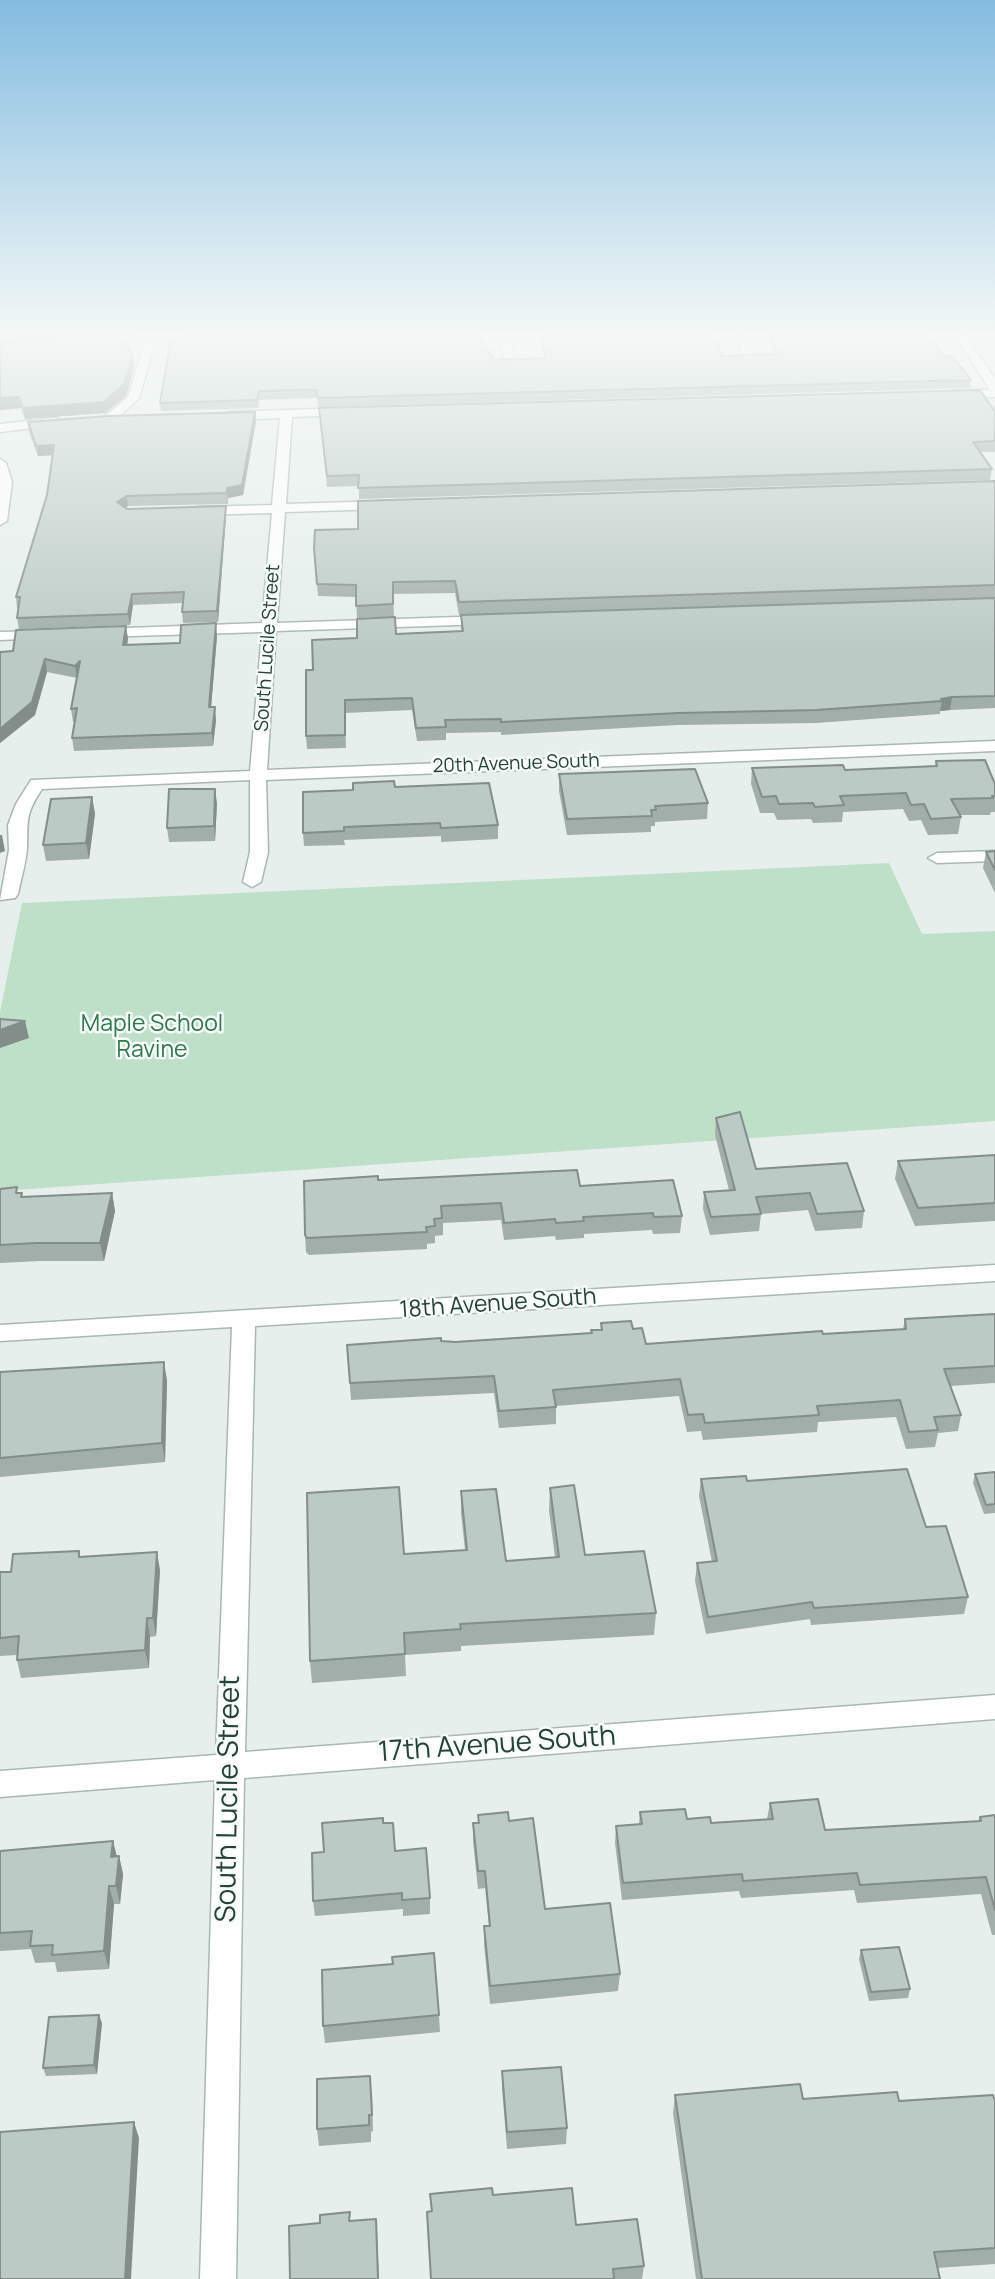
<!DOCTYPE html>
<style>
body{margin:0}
canvas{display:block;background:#e6efeb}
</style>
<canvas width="995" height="2279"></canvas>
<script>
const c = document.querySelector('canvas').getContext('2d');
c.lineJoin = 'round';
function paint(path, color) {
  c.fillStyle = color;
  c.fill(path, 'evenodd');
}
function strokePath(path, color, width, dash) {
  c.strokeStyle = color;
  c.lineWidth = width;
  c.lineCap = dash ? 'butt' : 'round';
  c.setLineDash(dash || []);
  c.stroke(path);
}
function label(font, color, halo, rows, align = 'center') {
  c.font = font + ' Manrope,sans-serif';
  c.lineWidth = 5;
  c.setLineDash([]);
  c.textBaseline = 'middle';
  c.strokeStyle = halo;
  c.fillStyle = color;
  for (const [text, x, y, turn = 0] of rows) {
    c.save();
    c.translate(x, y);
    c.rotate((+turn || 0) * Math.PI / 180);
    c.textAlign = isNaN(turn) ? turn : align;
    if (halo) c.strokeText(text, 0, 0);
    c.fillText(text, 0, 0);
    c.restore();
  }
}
paint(new Path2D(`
 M889,863L922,934L995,931V1121L0,1191V1012L22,903Z`), '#bfe0c8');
const minor = new Path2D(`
 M147,335H157L139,398L113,422H105V416L128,397Z
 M499,335H509L515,365L505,363Z
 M734,335H744L755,356L753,358H745Z
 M955,335H965L995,379V397L955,398L949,394L955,390H990Z
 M346,408L350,409V415L292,417L286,504L385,501L392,505L385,509L285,512L277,623L488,616L495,620L488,624L276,631L267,770L995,741V751L266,780L268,852L261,882L252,887L243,882L250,852V780L42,789C25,815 28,819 27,848C26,863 21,879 18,894L15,898L0,900L9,850L8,825L16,804L31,780L250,771L262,632L100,637L93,633L100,629L262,623L272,513L197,515L190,511L197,507L272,505L280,418L227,420L221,416L227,412Z
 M55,418L59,419V425L0,432V424Z
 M0,459L6,463L12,482L7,521L0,525Z
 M43,631L48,632L50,635L48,638L0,640V632Z
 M995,851V861L937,863L928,858L937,853Z
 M995,1265V1281L255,1326L245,1752L995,1695V1719L244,1778L236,2279H200L215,1780L0,1797V1771L216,1755L232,1327L0,1341V1325Z`);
const secondary = new Path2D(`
 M102,335H139L134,338L86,343L80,340Z`);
strokePath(minor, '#a8b8b2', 3);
strokePath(secondary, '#a4bbb3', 3);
paint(minor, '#fff');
paint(secondary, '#fff');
paint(new Path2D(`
 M539,335H714L722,356L774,354L768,335H929L945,356L971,380L970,388L318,407L317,398L259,400L258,408L161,411L160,403L494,360L544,358Z
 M113,338L133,357L134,368L126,396L105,413L25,419L21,408L0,410V343Z
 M319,408L995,412V452H980L992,469L990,480L359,499V486L327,487Z
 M255,412L256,421L243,495L228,498V504L128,506L125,508L127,509L226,516L218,622L183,623L182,612L183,603L133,605L130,625L19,629L17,618L18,608H17L16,597L47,495L52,455L38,456L29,432L28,422Z
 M995,481V598L459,615L455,593L393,594L394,617L357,618L356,597L318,596L314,548L358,529Z
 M995,598V708L950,710L940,711V714L816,723L677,725L501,735V732L446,733V740L417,741L412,710L345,713L346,748L307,749L306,736L313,670L357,638L396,634L461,631V615Z
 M126,626L128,639L127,645L180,643L217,636L211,707L216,720L213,746L74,751L72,738L75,722H73L71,709L77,678L47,672L35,715L0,743V652L13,651Z
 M936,761L995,784V812H991L990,815H959L961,817L958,834L928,835L921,820L909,821L903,809L843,812L842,822L813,823L811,819L777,820L774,813H760L751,784L752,768L845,770L935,766Z
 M559,774L708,803L707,819L655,822V826H651V832L567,835L559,791Z
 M395,787L498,825V839L441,842V836L344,840L345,845L304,846L303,833Z
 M92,797L95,814L89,859L46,861L43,845Z
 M217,803L215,841L169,842L167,828Z
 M995,851V893L983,868L986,852Z
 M716,1118L756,1169L864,1211L862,1228L815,1231L808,1210L761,1214L759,1231L710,1235L703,1209L704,1192L729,1190L715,1135Z
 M995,1155V1221L915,1226L895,1179L898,1161Z
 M378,1180L580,1186L682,1216L680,1233L653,1234L652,1230L584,1234V1238L556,1240L555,1236L504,1240L501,1220L443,1223V1235L435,1236V1243L427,1244V1249L309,1255L306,1252L305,1235Z
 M0,1189L18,1193L22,1197L112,1193L115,1211L104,1261H40L0,1263Z
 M995,1314V1384L994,1383L950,1386L961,1415L958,1431L938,1433L935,1447L906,1449L896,1417L818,1422L817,1432L703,1440L701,1431L687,1432L679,1396L556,1406V1424L499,1428L494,1393L351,1400L347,1345L441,1341L455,1342L591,1333L601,1330V1323L633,1329L646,1344L903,1329L905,1319Z
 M0,1372L167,1380L165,1462L0,1477Z
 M995,1472V1513L984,1514L973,1483L975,1474Z
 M701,1479L747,1481L926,1527L968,1597L964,1614L811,1625L810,1619L706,1634L695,1581L697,1563L712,1562L699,1496Z
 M550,1488L585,1555L656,1613L654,1635L461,1646V1651L405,1655L406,1676L312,1683L310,1661L404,1554L465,1550L461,1513V1491L506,1561L555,1557L549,1511Z
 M80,1557L160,1570L156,1636L150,1637L149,1668L21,1678L17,1660V1655L0,1656V1572H11Z
 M770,1803L825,1830L978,1821L980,1817L995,1815V1935H992L981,1894L857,1903L854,1890L741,1898L739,1891L622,1900L615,1843L616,1826L639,1824L640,1812L711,1823L767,1819Z
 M478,1815L509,1821L545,1909L620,1974L618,1991L490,2004L484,1944V1926H489L485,1888L478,1889L473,1841V1823H478Z
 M383,1823L395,1851L430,1898V1914L403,1916V1909L315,1916L313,1901L324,1852Z
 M113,1841L117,1856H119L123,1874L120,1904H114L109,1969L57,1972L55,1962L35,1963L31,1949L0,1951V1851Z
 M861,1950L910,1989L908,1998L869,2001L859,1959Z
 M439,2015L440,2032L325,2043L323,2026Z
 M102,2023L97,2074L46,2076L43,2068Z
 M502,2071L567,2128L566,2144L507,2149L502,2088Z
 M372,2092L373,2131L371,2132V2142L319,2146L317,2129Z
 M675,2095L803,2099L995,2101V2264L937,2268L940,2279H696L673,2113Z
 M430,2194L493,2195L576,2225L644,2266L642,2279H431V2211Z`), '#a1aea9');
paint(new Path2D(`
 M0,335H79L0,342Z
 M133,357L134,368L126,396L105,413L25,419L23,408Z
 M19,397L21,408L0,410V398Z
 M255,412L256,421L243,495L228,498V504L227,488Z
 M54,445L55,455L38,456L36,446Z
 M127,496L128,506L119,512L117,502Z
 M226,506V516L218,622L217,611Z
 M132,594L133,605L130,625L128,614Z
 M216,623L217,636L210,720L209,707Z
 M126,626L128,639L125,658L123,645Z
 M45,659L47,672L35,715L0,743V729Z
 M80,661L77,678L75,666Z
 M952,697L950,710L940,711L942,701L941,699Z
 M215,707L216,720L213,746L212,733Z
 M215,789L217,803L215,841L214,826Z
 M92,797L95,814L89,859L86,843Z
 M0,835H2L5,851L0,853Z
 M25,1021L29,1038L0,1048V1030Z
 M112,1193L115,1211L104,1261L100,1243Z
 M164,1362L167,1380L165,1462L162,1443Z
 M157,1552L160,1570L156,1636L153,1618Z
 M147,1618L150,1637L149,1668L145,1650Z
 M113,1841L117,1859L111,1857Z
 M119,1856L123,1874L120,1904L116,1886Z
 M109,1886L114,1904L109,1969L104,1951Z
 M99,2015L102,2023L97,2074L94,2065Z
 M134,2122L139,2138L131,2279H125Z
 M376,2219L377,2235L379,2279H378Z`), '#838d89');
const building = new Path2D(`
 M80,335H111L113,338L125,341L133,357L124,384L104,402L23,408L19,397L0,398V343Z
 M206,335H478L494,360L546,358L541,335H714L722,356L777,354L771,335H929L945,356L953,357L971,380L318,398L316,390L259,391L257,400L160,403L171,337Z
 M980,390L995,412V441L973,442L992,469L358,488L359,475L327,476L319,408Z
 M255,412L242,485L227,488V493L127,496L117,502L127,509L226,506L217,611L182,612L184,592L132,594L128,614L17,618L20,597H16L47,495L54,445L36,446L28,422L108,416Z
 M995,481V585L459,602L455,581L393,582V604L356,606V585L317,584L314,548L315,530L358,529V501Z
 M995,598V696L952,697L941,699L942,701L817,710L678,713L501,722V719L445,720L446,727L416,728L412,698L345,700V735L306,736V670H313L312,640L357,638V619L395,617L396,634L463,631L461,615Z
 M216,623L209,707H215L212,733L72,738L77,708L71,709L80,661L75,666L45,659L32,702L0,729V652L13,651L16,630L126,626L123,645L180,643L181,625Z
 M985,760L995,784V796H992L993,798L951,799L961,817L931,819L924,804L911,805L906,793L840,796L844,805L815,807L813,803L779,804L776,796L762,797L752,768L843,765L845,770L937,766L936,761Z
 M695,769L708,803L655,806L656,810H651L652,816L567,819L559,774Z
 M394,781L395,787L489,783L498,825L441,828L440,823L344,827V831L303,833V792L353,790V783Z
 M169,789H215L214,826L167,828Z
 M92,797L86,843L43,845L51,799Z
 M995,851V870L986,852Z
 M0,1019L25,1021L0,1030Z
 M740,1112L756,1169L847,1163L864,1211L817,1214L810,1193L756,1197L761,1214L711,1217L704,1192L735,1190L716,1118Z
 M995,1155V1203L918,1208L898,1161Z
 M577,1170L580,1186L673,1180L682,1216L654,1217L653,1213L583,1217L584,1221L556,1223L555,1219L504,1223L501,1203L441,1206L442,1218L434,1219L435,1226L426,1227L427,1232L307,1238L305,1235L304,1181L378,1176V1180Z
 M17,1187L16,1193H22L21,1197L112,1193L100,1243H36L0,1245V1189Z
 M995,1314V1366L944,1369L961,1415L934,1417L938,1430L909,1432L900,1400L817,1406L819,1415L705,1423L703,1414L688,1415L680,1379L553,1390L556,1407L499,1411L494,1376L350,1383L347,1345L441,1338V1341L455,1342L592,1333L591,1330H602L601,1323L631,1321L633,1329L642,1328L646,1344L822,1331L823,1334L906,1329L905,1319Z
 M164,1362L162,1443L0,1458V1372Z
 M907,1469L926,1527L946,1526L968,1597L814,1608L812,1602L708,1617L697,1563L717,1561L701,1479L746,1476L747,1481Z
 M995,1472V1504L986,1505L975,1474Z
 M574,1485L585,1555L644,1551L656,1613L460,1624L461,1629L404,1633L405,1654L310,1661L307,1493L399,1487L404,1554L467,1550L461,1491L496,1489L506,1561L559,1557L550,1488Z
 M79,1551V1557L157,1552L153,1618H147L145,1650L17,1660L19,1636L0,1638V1572H11L13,1554Z
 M818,1799L825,1830L981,1821L980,1817L995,1815V1910L986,1877L860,1885L857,1873L743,1881L742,1874L623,1883L616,1826L642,1824L640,1812L685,1809L687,1819L710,1817L711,1823L773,1819L770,1803Z
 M508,1812L509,1821L533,1818L545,1909L610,1903L620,1974L490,1986L484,1926H490L485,1871H478L473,1823H479L478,1815Z
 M383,1818V1823H393L395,1851L426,1848L430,1898L402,1900V1893L313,1901L312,1853L324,1852L322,1823Z
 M113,1841L111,1857L119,1856L116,1886H109L104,1951L52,1955L53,1945L30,1946L32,1931L0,1933V1851Z
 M899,1947L910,1989L871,1992L861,1950Z
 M434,1953L439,2015L323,2026L322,1970L393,1964L392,1957Z
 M99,2015L94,2065L43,2068L49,2017Z
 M561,2067L567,2128L507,2132L502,2071Z
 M370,2076L372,2115H369V2125L317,2129V2079Z
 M800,2084L803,2099L897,2092L899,2101L993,2095L995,2101V2248L934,2252L940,2279H702L675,2095Z
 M134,2122L125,2279H0V2132Z
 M492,2188L493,2195L572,2188L576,2225L637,2219L644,2266L613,2269L614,2279H431L427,2212L432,2211L430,2194Z
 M350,2212L349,2221L376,2219L378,2279H290L289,2226L320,2223V2215Z`);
paint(building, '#bbcac4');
strokePath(building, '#838d89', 2);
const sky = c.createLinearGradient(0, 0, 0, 654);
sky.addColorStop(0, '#84bce0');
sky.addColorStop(0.51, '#f4f8f6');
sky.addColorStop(1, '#f4f8f600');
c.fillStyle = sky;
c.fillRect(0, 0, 995, 654);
label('19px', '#24423a', '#f7fbf9', [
 ["South Lucile Street",268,648,-86],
 ["20th Avenue South",516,764,-2]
]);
label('23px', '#2d7a4b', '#f7fbf9', [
 ["Maple School",152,1025],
 ["Ravine",152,1051]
]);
label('23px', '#24423a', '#f7fbf9', [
 ["18th Avenue South",498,1304,-4]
]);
label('28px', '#24423a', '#f7fbf9', [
 ["17th Avenue South",497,1745,-4],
 ["South Lucile Street",229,1799,-89]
]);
</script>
